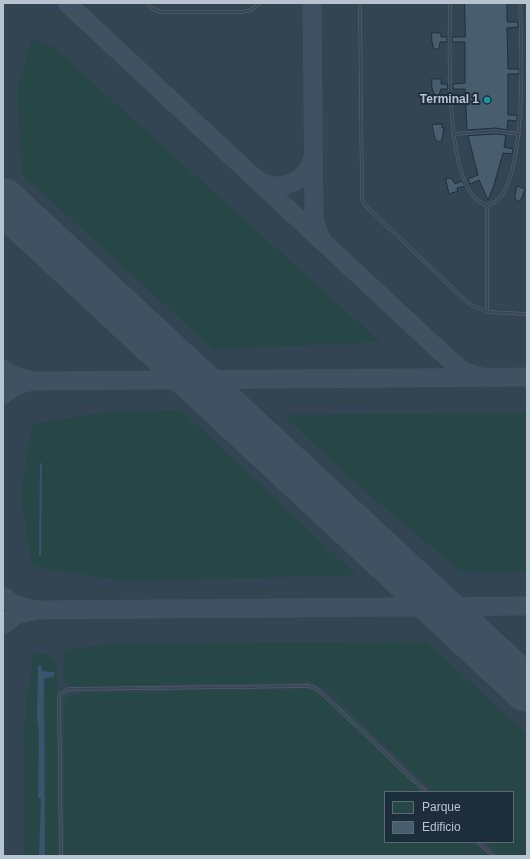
<!DOCTYPE html>
<style>
body{margin:0}
#map{position:relative;width:530px;height:859px;overflow:hidden;background:#253746;font-family:Helvetica,sans-serif}
canvas{display:block}
.frame{position:absolute;inset:0;border:4px solid #b7c3cf;pointer-events:none}
.legend{position:absolute;left:384px;top:791px;width:130px;height:52px;box-sizing:border-box;background:#1e2d3b;border:1px solid #5b6976;margin:0;padding:5px 7px;list-style:none;font-size:12px;color:#b7c3cf}
.legend li{display:flex;align-items:center;gap:8px;height:20px}
.legend b{width:20px;border:1px solid #5b6976}
</style>
<div id="map">
<canvas width="530" height="859"></canvas>
<div class="frame"></div>
<ul class="legend">
<li><b style="height:11px;background:#274747"></b>Parque</li>
<li><b style="height:11px;background:#485d6d"></b>Edificio</li>
</ul>
</div>
<script>
const c = document.querySelector('canvas').getContext('2d');
c.lineJoin = 'round';
function paint(path, color) {
  c.fillStyle = color;
  c.fill(path, 'evenodd');
}
function strokePath(path, color, width, dash) {
  c.strokeStyle = color;
  c.lineWidth = width;
  c.lineCap = dash ? 'butt' : 'round';
  c.setLineDash(dash || []);
  c.stroke(path);
}
function label(font, color, halo, rows, align = 'center') {
  c.font = font + ' Helvetica,sans-serif';
  c.lineWidth = 4;
  c.setLineDash([]);
  c.textBaseline = 'middle';
  c.strokeStyle = halo;
  c.fillStyle = color;
  for (const [text, x, y, turn = 0] of rows) {
    c.save();
    c.translate(x, y);
    c.rotate((+turn || 0) * Math.PI / 180);
    c.textAlign = isNaN(turn) ? turn : align;
    if (halo) c.strokeText(text, 0, 0);
    c.fillText(text, 0, 0);
    c.restore();
  }
}
paint(new Path2D(`
 M3,3H527V856H3ZM385,792H513V842H385Z`), '#334453');
paint(new Path2D(`
 M32,39L52,46L380,342L213,349L22,174L17,89Z
 M181,410L356,575L125,581L32,566L21,494L32,424L105,412Z
 M527,413V572H461L357,484L283,415Z
 M426,641L527,735V856H500L485,842H513V792H433L326,690L311,682L72,686L63,680L65,650L111,644Z
 M37,654H48L54,659L57,667L58,856H25L24,724L33,658Z
 M303,689L316,692L325,698L422,792H385V842H474L489,856H65L64,704L67,697L81,693Z`), '#274747');
paint(new Path2D(`
 M41,665L42,671L54,672V676L48,678H44L45,856H39L41,798H38L39,734L37,719L38,666Z`), '#37556f');
strokePath(new Path2D(`
 M40,555L41,464`), '#37556f', 2);
strokePath(new Path2D(`
 M67,3L453,363L463,371L484,378
 M312,3L314,216L317,229L322,240
 M258,180C280,194 308,181 313,156
 M3,369L14,376L34,381
 M3,395C12,386 22,382 35,381L527,377
 M3,596L15,605L36,610L527,606
 M3,625L16,615L35,610`), '#405262', 19);
strokePath(new Path2D(`
 M3,201L527,689`), '#405262', 46);
const building = new Path2D(`
 M465,3H507V22H518V27L507,28L508,69H519V74H508V115H517V121L508,120L507,130L496,128L467,130L465,89H453V84L465,83V42H452V37H465Z
 M432,33H441V37H447V42H440L439,49H434L432,42Z
 M432,79H441V84H447L448,89H441L439,95L435,96L432,88Z
 M442,124V128H444L442,140L439,142L435,139L432,125Z
 M496,134L506,135L504,147L513,149L512,154L503,153L494,185L488,200L479,180L470,184L468,179L478,175L468,136Z
 M447,178H451L455,184L462,181L465,186L457,188L458,191L449,194L446,181Z
 M517,186L525,189L522,198L518,202L515,198Z`);
paint(building, '#485d6d');
strokePath(building, '#202f3d', 1);
const service = new Path2D(`
 M146,3L153,9L161,12H242L251,10L260,3
 M360,3L362,197L364,204L469,304L487,312L527,314
 M450,3C450,38 442,196 487,205C530,200 521,35 520,3
 M453,134L496,131L519,134
 M487,312V205
 M478,842L493,856
 M61,856L59,699L60,694L69,689L309,686L315,688L327,698L426,792`);
strokePath(service, '#586673', 3.5);
strokePath(service, '#3a4855', 2.5);
for (const [x, y, r, color] of [
 [487,100,4,"#0f9aa8"]
]) {
  const dot = new Path2D();
  dot.arc(x, y, r, 0, 2 * Math.PI);
  c.fillStyle = color;
  c.fill(dot);
  strokePath(dot, '#1e2d3b', 1.5);
}
label('bold 12px', '#b7c3cf', '#1e2d3b', [
 ["Terminal 1",479,100]
], 'right');
</script>
